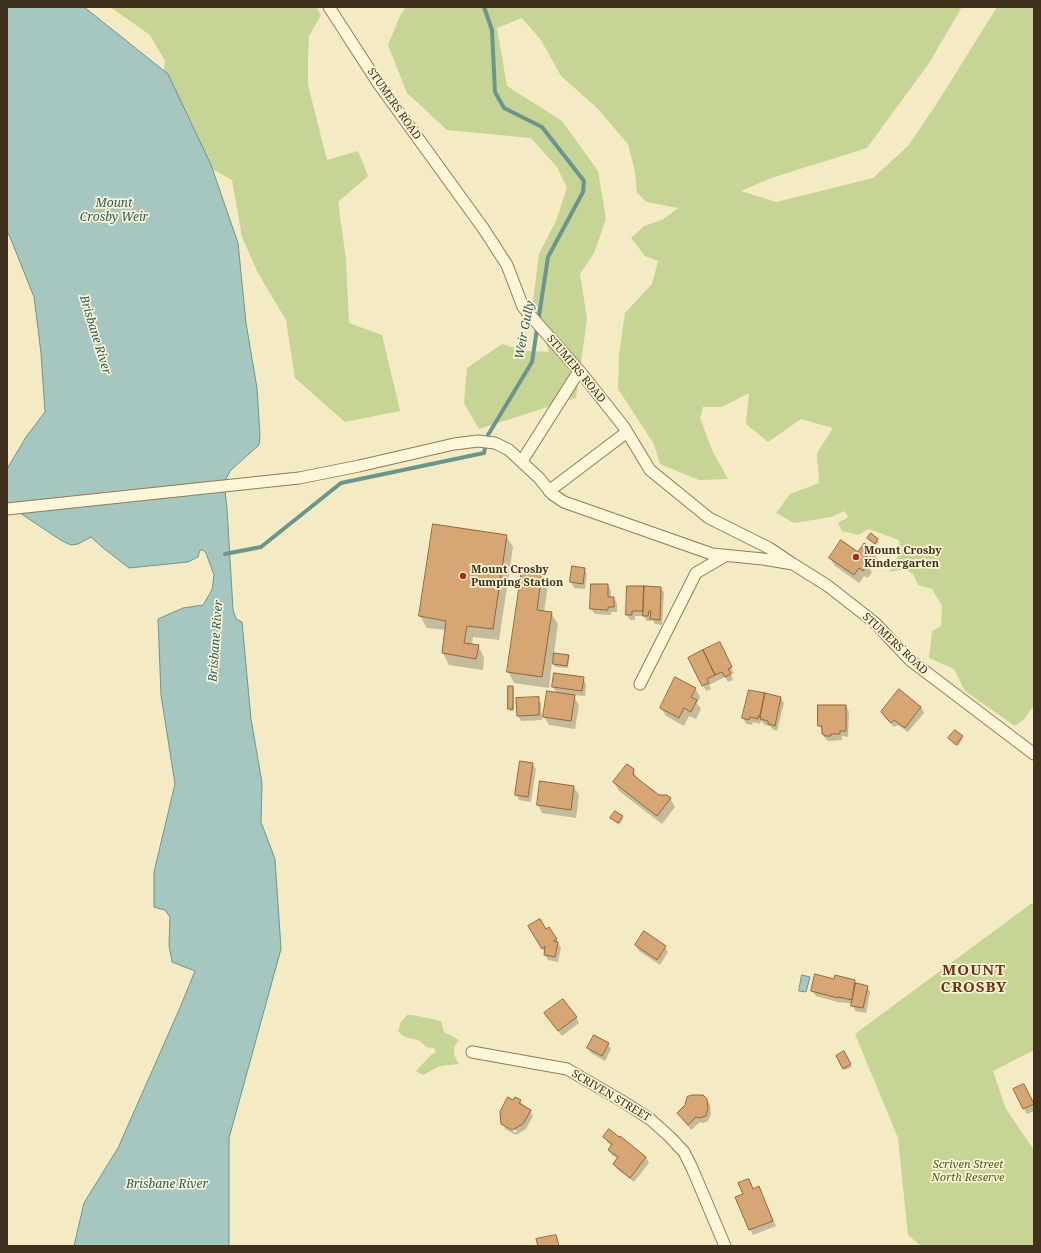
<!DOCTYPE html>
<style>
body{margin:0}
#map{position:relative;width:1041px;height:1253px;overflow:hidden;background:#f4eac3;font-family:"Noto Serif",serif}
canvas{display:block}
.frame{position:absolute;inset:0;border:8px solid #3f311d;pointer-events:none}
</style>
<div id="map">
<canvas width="1041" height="1253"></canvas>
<div class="frame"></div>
</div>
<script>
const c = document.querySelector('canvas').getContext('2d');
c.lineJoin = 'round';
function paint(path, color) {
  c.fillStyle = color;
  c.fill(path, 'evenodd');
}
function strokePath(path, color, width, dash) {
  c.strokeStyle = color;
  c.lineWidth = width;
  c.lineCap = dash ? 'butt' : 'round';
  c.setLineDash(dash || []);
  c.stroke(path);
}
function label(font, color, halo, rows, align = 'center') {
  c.font = font + ' "Noto Serif",serif';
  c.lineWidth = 3.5;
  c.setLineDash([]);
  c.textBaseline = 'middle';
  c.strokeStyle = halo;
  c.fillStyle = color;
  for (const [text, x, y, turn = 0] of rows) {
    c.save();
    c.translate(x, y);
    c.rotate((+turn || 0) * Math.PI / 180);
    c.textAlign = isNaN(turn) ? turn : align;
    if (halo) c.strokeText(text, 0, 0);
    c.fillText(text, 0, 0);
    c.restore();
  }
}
paint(new Path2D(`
 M110,7H316L321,15L309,36L308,57V85L327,160L358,151L368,176L338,202L346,259L349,323L382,335L400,411L345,422L295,378L286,320L258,273L242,237L232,180L192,158L160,99L165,61L150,35Z
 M406,7H962L929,63L867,148L771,178L741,191L776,202L873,178L908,146L934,108L997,7H1034V705L1024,719L1015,726L965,691L954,669L929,658L932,631L941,626L942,606L932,589L918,585L913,574L905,569L889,572L900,553L899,540L869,529L858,535L842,531L838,523L848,517L845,511L831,517L794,523L776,513L790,494L819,483L817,453L833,428L801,419L768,442L746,424L749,393L722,407H703L700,418L712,450L728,479L699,480L660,464L654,444L618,389L619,355L625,313L652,284L658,261L645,256L631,238L644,226L662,220L678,208L647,202L637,193L635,172L628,144L597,108L561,76L541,40L522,18L497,28L507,86L562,121L598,171L606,219L594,253L580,274L587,319L576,398L479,429L464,403L467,368L502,344L525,351L549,352L533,301L539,254L556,221L567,188L557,167L531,138L447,130L407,93L388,45L400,16Z
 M1032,903L1034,905V1050L993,1071L1006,1109L1034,1150V1246H921L908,1235L898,1138L855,1034Z
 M407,1015H412L441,1021L444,1032L459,1040C451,1049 453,1054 459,1064L440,1066L423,1075L416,1071L431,1055L436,1052L434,1048L426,1047C418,1037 416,1041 406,1037C403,1037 400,1033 398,1031L401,1022Z`), '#c6d495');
const water = new Path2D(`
 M7,7H84L168,74L211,165L238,243L246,323L257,388L260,435L259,445L230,471L224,483L227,508L233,610L236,619L242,622L251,719L262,783L261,822L275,859L281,949L229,1138V1246H74L84,1203L118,1148L179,1010L195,971L172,962L169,945L170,917L165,910L154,907V872L175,784L161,695L158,619L183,608L203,605L212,590L214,575L206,553L203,550H200L198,557L188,562L129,568L102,547L91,537L78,544L71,545L62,541L20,513L7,511V469L26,437L45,412L41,353L34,297L10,237L7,231Z
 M802,975L810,977L806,992L799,991Z`);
paint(water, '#a6c6c0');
strokePath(water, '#6b9690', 1);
paint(new Path2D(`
 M871,535L879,542L876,545L868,538Z
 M506,536L513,547L499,640L473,637L472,645L478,646L484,657L483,670L449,665L443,653L446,630L427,628L420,616Z
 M872,549L877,558L869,568L872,572L868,578L864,576L859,583L835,566L830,558Z
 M584,569L587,574L585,589L574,588L571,582Z
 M542,573L548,585L544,612L551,613L558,624L554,654L568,656L569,658L568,668L555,667L552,662L549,688L514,683L508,671Z
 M608,585L611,591V598H614L617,604V612H611V615L595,614L591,609Z
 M628,587L661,588L664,593L662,625L655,624L651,618V621H647L644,616H635V620H630L627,614Z
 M722,649L734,673L731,674L733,680L728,682L725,677L709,685L711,689L706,691L703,685Z
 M583,678L586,684L585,696L573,695L579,705L575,729L549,725L544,717L557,694L553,687Z
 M513,687L514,689V711H510L509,709Z
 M695,688L700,697L697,703L701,709L696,719L689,716L684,726L666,716L661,708Z
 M538,698L541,703L542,720L521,721L518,716Z
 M781,698L784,703L777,731L772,729L770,726L765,725L761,721L760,724L753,722L752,725L746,724L743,718Z
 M846,706L849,712L848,737L842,736V740L828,741L826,739L819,725Z
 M921,707L924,713L908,732L898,725L894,727L885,718L882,712Z
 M955,731L963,739L958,746L950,740Z
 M532,764L536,769L531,802L519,800L516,794Z
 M633,770L638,780L659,796L670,798L675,807L662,824L619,791L614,782Z
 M574,787L579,795L576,818L542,813L538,805Z
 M622,817L623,819L619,825L611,818Z
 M529,927L546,930L556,939L561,948L558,962L548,960L545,955V953Z
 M636,945L665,947L668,952L660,965L639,951Z
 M835,980H854L857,984L867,987L870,992L866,1013L855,1011L853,1004L841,1002V1003L816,996L812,991Z
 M545,1014L576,1017L579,1023L562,1036Z
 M608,1044L611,1049L605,1061L591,1053L588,1048Z
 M843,1052L852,1067L845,1070L837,1056Z
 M1014,1089L1026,1091L1034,1107V1111L1027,1114Z
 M515,1098L520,1101L524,1106L530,1110L533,1116L526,1129L516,1135L505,1129L504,1126L516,1133L517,1131L503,1124V1126L502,1124Z
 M707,1100L710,1105L711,1114L708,1121L703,1123L700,1122L691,1130L678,1113Z
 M604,1137L646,1157L649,1163L634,1182L617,1169L614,1164L618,1159L612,1155L609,1150L612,1146L608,1143Z
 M749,1180L754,1190L759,1188L776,1226L753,1235L737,1197L744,1194Z`), '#0003');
strokePath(new Path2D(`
 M225,554L261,547L341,483L484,453L488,435L532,362L548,257L583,192L584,181L542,127L504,108L495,92L492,30L484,7`), '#6b9690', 4);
const building = new Path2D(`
 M433,524L507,535L493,629L467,626L464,643L479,645L476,659L442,653L446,621L419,616Z
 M871,533L878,539L875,544L867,538Z
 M841,540L858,552L864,543L873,549L864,560L868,563L863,571L859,568L854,575L829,558Z
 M572,566L585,568L583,584L570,582Z
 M522,569L542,572L537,610L552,612L542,677L507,672Z
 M591,584H608V597H614V607H608V610L590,609Z
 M627,586H644L643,611H632V615H626Z
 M644,586L661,587L660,620L650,619L651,611H649L648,616H643Z
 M720,642L732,667L728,669L731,674L725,677L722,672L715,675L703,650Z
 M703,650L715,675L707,679L709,683L702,686L688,658Z
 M554,653L569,655L567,666L553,664Z
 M554,673L584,677L582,691L552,687Z
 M675,677L696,688L691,697L697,700L691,712L684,708L679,718L660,708Z
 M508,686H513V709H508Z
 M899,689L921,707L905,728L894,720L891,723L881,712Z
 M749,690L765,693L760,717L758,716V719L750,717L749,720L742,718Z
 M547,691L575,695L571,721L543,717Z
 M765,693L781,697L775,726L768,724V721L760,719L761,717H760Z
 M539,697V715L517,716L516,698Z
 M818,705H846V731H840V734H831V736H824V734H822V726H818Z
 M955,730L963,736L956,745L948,738Z
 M520,761L533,763L528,797L515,795Z
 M627,764L634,769L633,775L659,795H667L671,798L657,816L613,782Z
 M540,781L574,786L571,810L537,805Z
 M615,811L623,816L618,823L610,818Z
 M540,919L546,929L549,927L557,939L553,941L558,942L555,957L544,955L545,946L542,949L528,926Z
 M644,931L666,946L657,960L635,945Z
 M815,974L834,979L835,975L855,980L852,1000L838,997V998L811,991Z
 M856,983L868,986L863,1008L851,1006Z
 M563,999L577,1017L558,1031L544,1013Z
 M594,1035L609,1043L602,1056L587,1048Z
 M844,1051L851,1064L843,1069L836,1056Z
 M1024,1084L1034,1104L1023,1109L1013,1089Z
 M692,1095H703L707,1099L708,1108L706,1116L699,1118L696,1117L688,1125L677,1113L685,1105L687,1097Z
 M508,1097L513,1100L515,1097L521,1100L519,1103L531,1110L523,1124L512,1130L501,1124L500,1112Z
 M609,1129L619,1137L620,1136L646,1157L630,1178L613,1164L618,1157L608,1150L612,1144L603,1137Z
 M749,1179L753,1189L759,1186L773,1221L749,1230L735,1197L743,1194L738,1183Z
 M556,1235L559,1246H538L536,1239Z`);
paint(building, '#d6a775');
strokePath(building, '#93663a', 1);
const minor = new Path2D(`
 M329,7L378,83L483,228L507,265L523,307L582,374L624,427L650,470L709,518L769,548L790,562
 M522,461L579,371
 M549,491L627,432
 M7,509L299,478L359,466L454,444L478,441L495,443L509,450L539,478L552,494L564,502L712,554L763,559L793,564L828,586L874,622L910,660L1034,754
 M640,684L696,573L725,556
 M472,1052L567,1069L622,1101L650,1119L670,1137L684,1152L692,1168L725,1246`);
strokePath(minor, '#917c57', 13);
strokePath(minor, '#fdf6d8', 11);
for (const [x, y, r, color] of [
 [856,557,4,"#a82c1f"],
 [463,576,4,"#a82c1f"]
]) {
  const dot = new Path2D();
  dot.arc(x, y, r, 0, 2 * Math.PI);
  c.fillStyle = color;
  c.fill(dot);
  strokePath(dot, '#faf3d4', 1.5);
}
label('11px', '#3f311d', '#faf3d4', [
 ["STUMERS ROAD",394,104,55],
 ["STUMERS ROAD",576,369,50],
 ["STUMERS ROAD",895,644,43],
 ["SCRIVEN STREET",611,1096,31]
]);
label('bold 11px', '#3f311d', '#faf3d4', [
 ["Mount Crosby",864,551],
 ["Kindergarten",864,564],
 ["Mount Crosby",471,570],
 ["Pumping Station",471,583]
], 'left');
label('italic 11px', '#495e21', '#faf3d4', [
 ["Scriven Street",968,1165],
 ["North Reserve",968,1178]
]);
label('italic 12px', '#2a5f61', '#faf3d4', [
 ["Mount",114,204],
 ["Crosby Weir",114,218],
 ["Weir Gully",525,330,-79],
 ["Brisbane River",95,335,73],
 ["Brisbane River",216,641,-86],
 ["Brisbane River",167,1185]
]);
c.letterSpacing = '1px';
label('bold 15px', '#713317', '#faf3d4', [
 ["MOUNT",974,971],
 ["CROSBY",974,988]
]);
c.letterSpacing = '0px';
</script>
